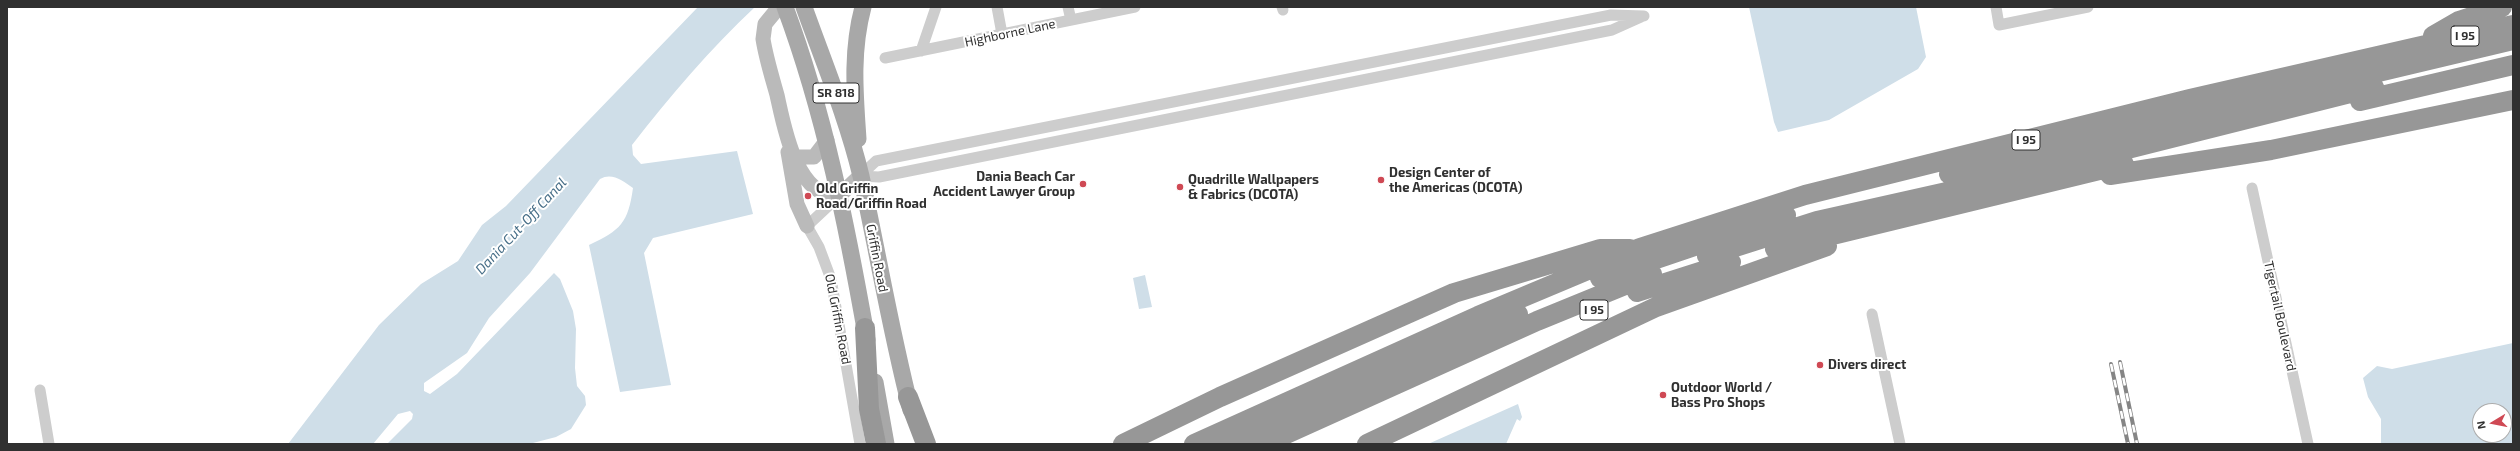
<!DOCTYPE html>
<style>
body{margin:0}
#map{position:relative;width:2520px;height:451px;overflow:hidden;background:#fff;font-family:"Exo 2",sans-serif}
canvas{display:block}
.frame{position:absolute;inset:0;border:8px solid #303030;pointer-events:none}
.north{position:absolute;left:2472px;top:403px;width:40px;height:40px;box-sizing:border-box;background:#fff;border:1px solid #acacac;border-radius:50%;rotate:260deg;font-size:11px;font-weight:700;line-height:16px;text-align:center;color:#303030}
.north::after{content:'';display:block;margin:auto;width:14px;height:18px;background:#cf4954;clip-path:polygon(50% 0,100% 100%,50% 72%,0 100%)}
</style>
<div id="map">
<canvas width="2520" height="451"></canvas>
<div class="frame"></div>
<div class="north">N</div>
</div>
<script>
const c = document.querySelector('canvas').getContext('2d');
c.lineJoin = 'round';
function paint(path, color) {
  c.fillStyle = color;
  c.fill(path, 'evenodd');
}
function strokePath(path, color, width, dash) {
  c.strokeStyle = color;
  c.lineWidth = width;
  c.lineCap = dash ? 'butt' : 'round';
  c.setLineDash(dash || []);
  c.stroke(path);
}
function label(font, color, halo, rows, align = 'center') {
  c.font = font + ' "Exo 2",sans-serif';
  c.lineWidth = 4;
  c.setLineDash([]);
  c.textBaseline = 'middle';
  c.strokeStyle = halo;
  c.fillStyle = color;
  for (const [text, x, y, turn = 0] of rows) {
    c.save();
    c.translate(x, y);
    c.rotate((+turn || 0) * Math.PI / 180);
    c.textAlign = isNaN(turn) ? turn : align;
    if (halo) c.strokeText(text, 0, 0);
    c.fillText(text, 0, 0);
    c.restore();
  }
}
paint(new Path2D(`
 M698,7H755C710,49 670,96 632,145L633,155L641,164L737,151L753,214L653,238L644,253L671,385L620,392L589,245C621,230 628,223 633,188C623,181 612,172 600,179L530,273L489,318L467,353L424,383V391L430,394L457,374L554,273L560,279L573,311L576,329L575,368L577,386L585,396L586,405L571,429L556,437L529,444H387L412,419L413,414L410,411L398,414L373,444H288L379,325L421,284L458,261L482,225L506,206Z
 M1749,7H1916L1926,57L1918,69L1829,120L1778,132L1774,122Z
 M1145,275L1152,307L1139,309L1133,278Z
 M2513,343V444H2381V419L2368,397L2363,378L2377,366L2392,369ZM2480,411H2504V435H2480Z
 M1518,404L1522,417L1520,421L1517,419L1506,444H1428Z`), '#cfdee8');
strokePath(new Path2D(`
 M997,7L1002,34
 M1068,7L1071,20
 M1282,7L1283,10
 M1996,7L1999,25L2088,7
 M921,51L936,7
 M885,58L1135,7
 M860,176L876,161L1611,15L1644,16
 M860,176L879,177L1612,30L1641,17
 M2252,188L2308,444
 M839,196L807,226L819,247L831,279L860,444
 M1872,314L1900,444
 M40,390L49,444`), '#cdcdcd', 11);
strokePath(new Path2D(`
 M779,7L765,24L763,39C766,58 772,77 777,95C784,126 796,198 839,196L860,176
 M788,152L797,204L807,226
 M793,157H814L827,140`), '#bababa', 15);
strokePath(new Path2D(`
 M785,7C825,115 847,227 867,340
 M804,7C824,63 847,118 861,176C878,254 891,333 911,410
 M858,139C855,94 851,52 863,7
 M875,382L886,444`), '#a8a8a8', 17);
strokePath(new Path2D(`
 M2433,36L2459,21L2502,7
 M2360,101L2513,65
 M1949,174L2513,40
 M2110,175L2271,150L2513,100
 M1775,249L2124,164
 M1707,256L1817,221L2036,172L2374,87
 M1600,278L1786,215
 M1637,292L1731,262
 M865,328L869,409L876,444
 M908,397L926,444
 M1123,444L1220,397L1454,293L1600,249H1630
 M1194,444L1478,316L1640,248L1805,195L2190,99L2513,25
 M1227,444L1518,314
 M1264,444L1537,321L1652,274
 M1367,444L1656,307L1827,246`), '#979797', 20);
const rail = new Path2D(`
 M2120,362L2137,444
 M2111,364L2128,444`);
strokePath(rail, '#858585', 4);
strokePath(rail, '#fff', 2.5, [8]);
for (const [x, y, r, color] of [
 [1381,180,4,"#cf4954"],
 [1083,184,4,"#cf4954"],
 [1180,187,4,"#cf4954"],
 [808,196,4,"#cf4954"],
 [1820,365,4,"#cf4954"],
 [1663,395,4,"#cf4954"]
]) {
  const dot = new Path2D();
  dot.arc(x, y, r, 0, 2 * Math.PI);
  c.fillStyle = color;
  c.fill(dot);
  strokePath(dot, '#fff', 1.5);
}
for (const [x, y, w] of [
 [2465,36,28],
 [836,93,46],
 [2026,140,28],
 [1594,310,28]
]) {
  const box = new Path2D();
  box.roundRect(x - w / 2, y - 10, w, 20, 3);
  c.fillStyle = '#fff';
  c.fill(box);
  strokePath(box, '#303030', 1);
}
label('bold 12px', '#303030', null, [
 ["I 95",2465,36],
 ["SR 818",836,93],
 ["I 95",2026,140],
 ["I 95",1594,310]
]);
label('13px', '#303030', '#fff', [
 ["Highborne Lane",1010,33,-12],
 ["Griffin Road",877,258,79],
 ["Tigertail Boulevard",2280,316,78],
 ["Old Griffin Road",838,319,79]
]);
label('bold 13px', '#303030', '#fff', [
 ["Design Center of",1389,173],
 ["the Americas (DCOTA)",1389,188],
 ["Dania Beach Car",1075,177,"right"],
 ["Accident Lawyer Group",1075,192,"right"],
 ["Quadrille Wallpapers",1188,180],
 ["& Fabrics (DCOTA)",1188,195],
 ["Old Griffin",816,189],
 ["Road/Griffin Road",816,204],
 ["Divers direct",1828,365],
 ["Outdoor World /",1671,388],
 ["Bass Pro Shops",1671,403]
], 'left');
label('italic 14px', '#486f88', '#fff', [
 ["Dania Cut-Off Canal",521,226,-47]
]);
</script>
